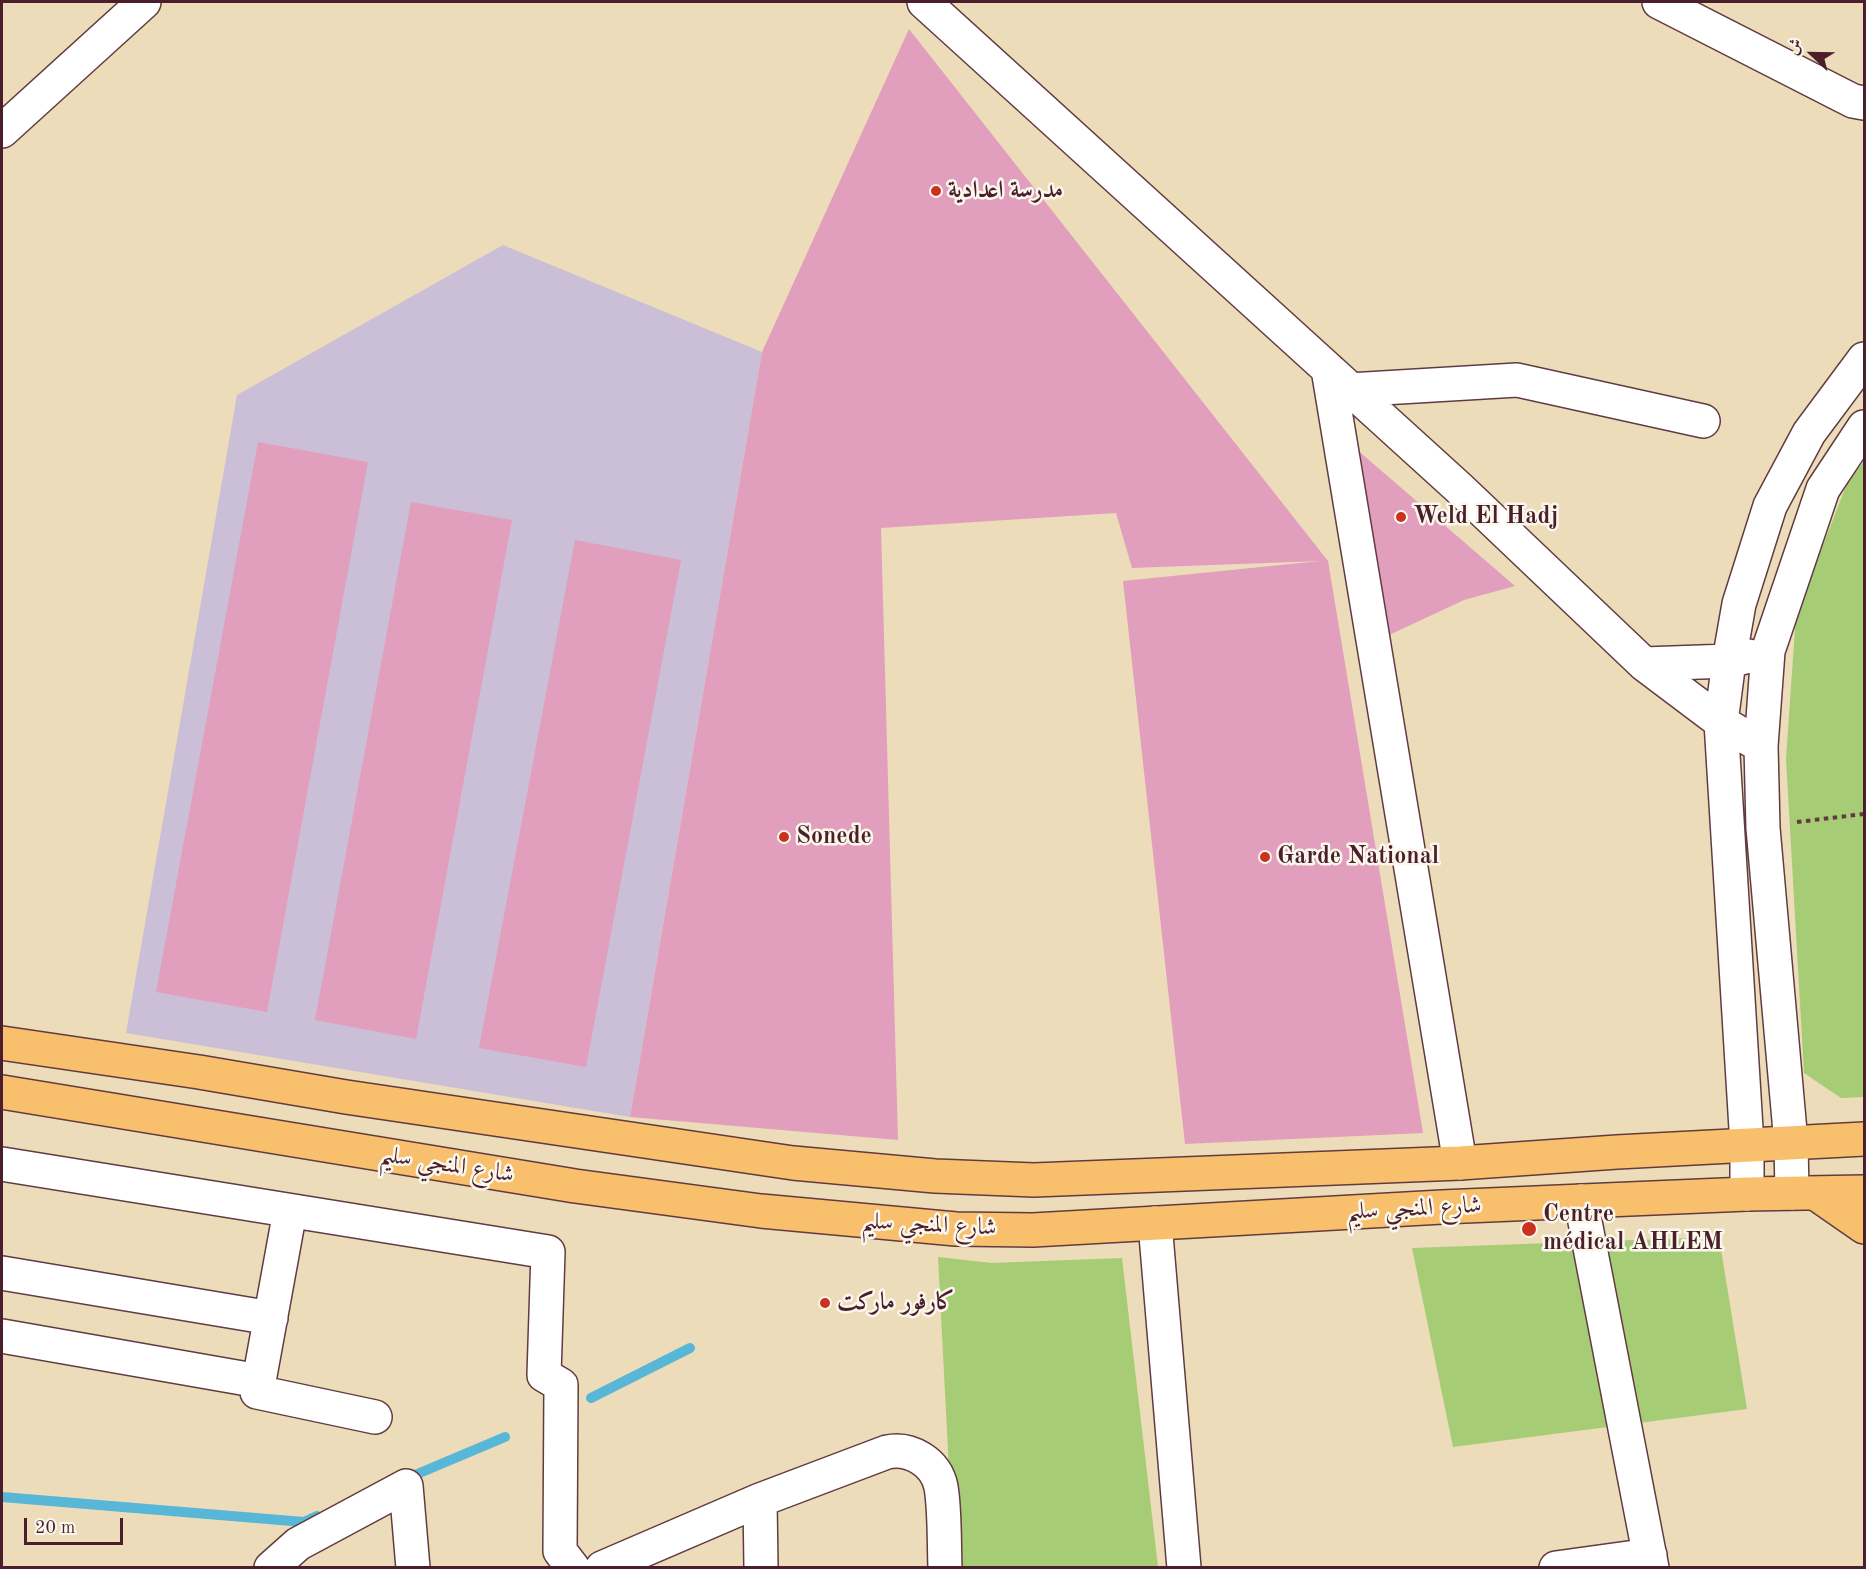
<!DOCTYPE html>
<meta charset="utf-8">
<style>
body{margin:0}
#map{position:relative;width:1866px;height:1569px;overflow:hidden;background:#eddcb9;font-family:"Old Standard TT",Amiri,serif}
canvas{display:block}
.frame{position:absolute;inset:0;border:3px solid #4a1f2b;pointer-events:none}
.north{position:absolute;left:1782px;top:24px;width:60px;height:60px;-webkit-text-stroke:4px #fbf7ec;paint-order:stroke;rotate:292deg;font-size:16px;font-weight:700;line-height:24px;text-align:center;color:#4a1f2b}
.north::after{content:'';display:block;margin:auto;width:21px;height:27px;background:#4a1f2b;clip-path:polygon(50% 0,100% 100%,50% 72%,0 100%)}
.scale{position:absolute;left:24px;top:1518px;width:99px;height:27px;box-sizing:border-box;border:3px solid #4a1f2b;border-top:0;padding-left:8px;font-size:18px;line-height:21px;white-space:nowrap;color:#4a1f2b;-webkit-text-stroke:4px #fbf7ec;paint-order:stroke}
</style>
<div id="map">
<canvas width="1866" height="1569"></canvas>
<div class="frame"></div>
<div class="north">ش</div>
<div class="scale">20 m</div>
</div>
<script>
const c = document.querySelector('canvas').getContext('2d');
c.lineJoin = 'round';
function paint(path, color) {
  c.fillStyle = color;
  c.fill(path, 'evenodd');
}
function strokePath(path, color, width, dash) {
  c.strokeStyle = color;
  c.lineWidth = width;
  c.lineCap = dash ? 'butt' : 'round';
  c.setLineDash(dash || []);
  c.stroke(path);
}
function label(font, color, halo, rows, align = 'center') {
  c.font = font + ' "Old Standard TT",Amiri,serif';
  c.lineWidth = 5;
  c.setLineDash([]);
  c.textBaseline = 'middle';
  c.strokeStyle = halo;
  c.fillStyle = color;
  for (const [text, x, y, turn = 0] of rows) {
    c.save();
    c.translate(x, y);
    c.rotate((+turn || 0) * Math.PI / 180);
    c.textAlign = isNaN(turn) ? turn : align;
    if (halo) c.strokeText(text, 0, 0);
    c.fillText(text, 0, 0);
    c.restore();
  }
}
paint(new Path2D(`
 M503,245L762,352L630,1117L126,1033L237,395Z`), '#cabfd6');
paint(new Path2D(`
 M1864,461V1097L1841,1098L1804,1073L1786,759L1796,614L1848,481Z
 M1719,1237L1747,1409L1453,1447L1412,1248Z
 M938,1257L992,1263L1122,1258L1158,1567H954Z`), '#a7cc76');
strokePath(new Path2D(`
 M591,1398L690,1348
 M403,1480L505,1437
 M2,1497L304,1522L317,1516`), '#58b7d6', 10);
paint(new Path2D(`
 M909,29L1328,561L1423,1133L1185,1144L1123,581L1320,561L1132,568L1116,513L881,528L898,1140L630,1117L762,352Z
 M258,442L368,462L267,1012L156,992Z
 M1355,448L1515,586L1464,600L1387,636Z
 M411,502L512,520L416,1039L315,1020Z
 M575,540L681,560L586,1067L479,1048Z`), '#e19ebd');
const minor = new Path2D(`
 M924,2L1459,488L1644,664L1721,722L1761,746
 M1659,2L1853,101L1864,103
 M2,131L144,2
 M1328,369L1460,1163
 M1349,390L1517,380L1703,421
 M1644,664L1729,661L1749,656
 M2,1164L548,1252L544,1375L561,1385L560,1551L573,1568
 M1792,1193L1791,1143L1763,828L1761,746L1768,651L1823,489L1864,427
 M1747,1194V1145L1721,722L1729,661L1739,604L1770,506L1809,433L1864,359
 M1581,1201L1652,1568
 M290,1211L257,1392L375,1417
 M1155,1223L1184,1568
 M2,1273L271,1318
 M2,1336L259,1381
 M760,1500L761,1568
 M271,1568L298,1544L406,1486L413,1568
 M602,1568L760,1500L887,1452C910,1447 936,1462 941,1487C945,1510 944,1543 945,1568
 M1556,1568L1650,1555`);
const major = new Path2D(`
 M2,1043L199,1072L346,1097L793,1163L935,1176L1034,1180L1460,1163L1617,1152L1864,1139
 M2,1092L575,1186L761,1211L956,1229L1033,1230L1442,1207L1747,1194L1864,1192
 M1815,1193L1864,1227`);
strokePath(minor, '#623b40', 36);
strokePath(major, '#623b40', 36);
strokePath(new Path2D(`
 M1797,822L1864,814`), '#623b40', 4, [4.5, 4.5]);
strokePath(minor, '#fff', 33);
strokePath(major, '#f8bf6c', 33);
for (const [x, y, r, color] of [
 [936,191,6,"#c8321e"],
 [1401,517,6,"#c8321e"],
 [784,837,6,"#c8321e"],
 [1265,857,6,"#c8321e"],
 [1529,1229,8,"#c8321e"],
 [825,1303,6,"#c8321e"]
]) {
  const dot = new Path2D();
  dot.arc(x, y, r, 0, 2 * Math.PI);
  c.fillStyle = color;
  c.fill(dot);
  strokePath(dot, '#fbf7ec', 2);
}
label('bold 24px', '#4a1f2b', '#fbf7ec', [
 ["مدرسة اعدادية",948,191],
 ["Weld El Hadj",1413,517],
 ["Sonede",796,837],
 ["Garde National",1277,857],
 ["Centre",1543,1215],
 ["médical AHLEM",1543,1243],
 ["كارفور ماركت",837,1303]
], 'left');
label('24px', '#4a1f2b', '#fbf7ec', [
 ["شارع المنجي سليم",447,1165,9],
 ["شارع المنجي سليم",1414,1209,-3],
 ["شارع المنجي سليم",929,1225,3]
]);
</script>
